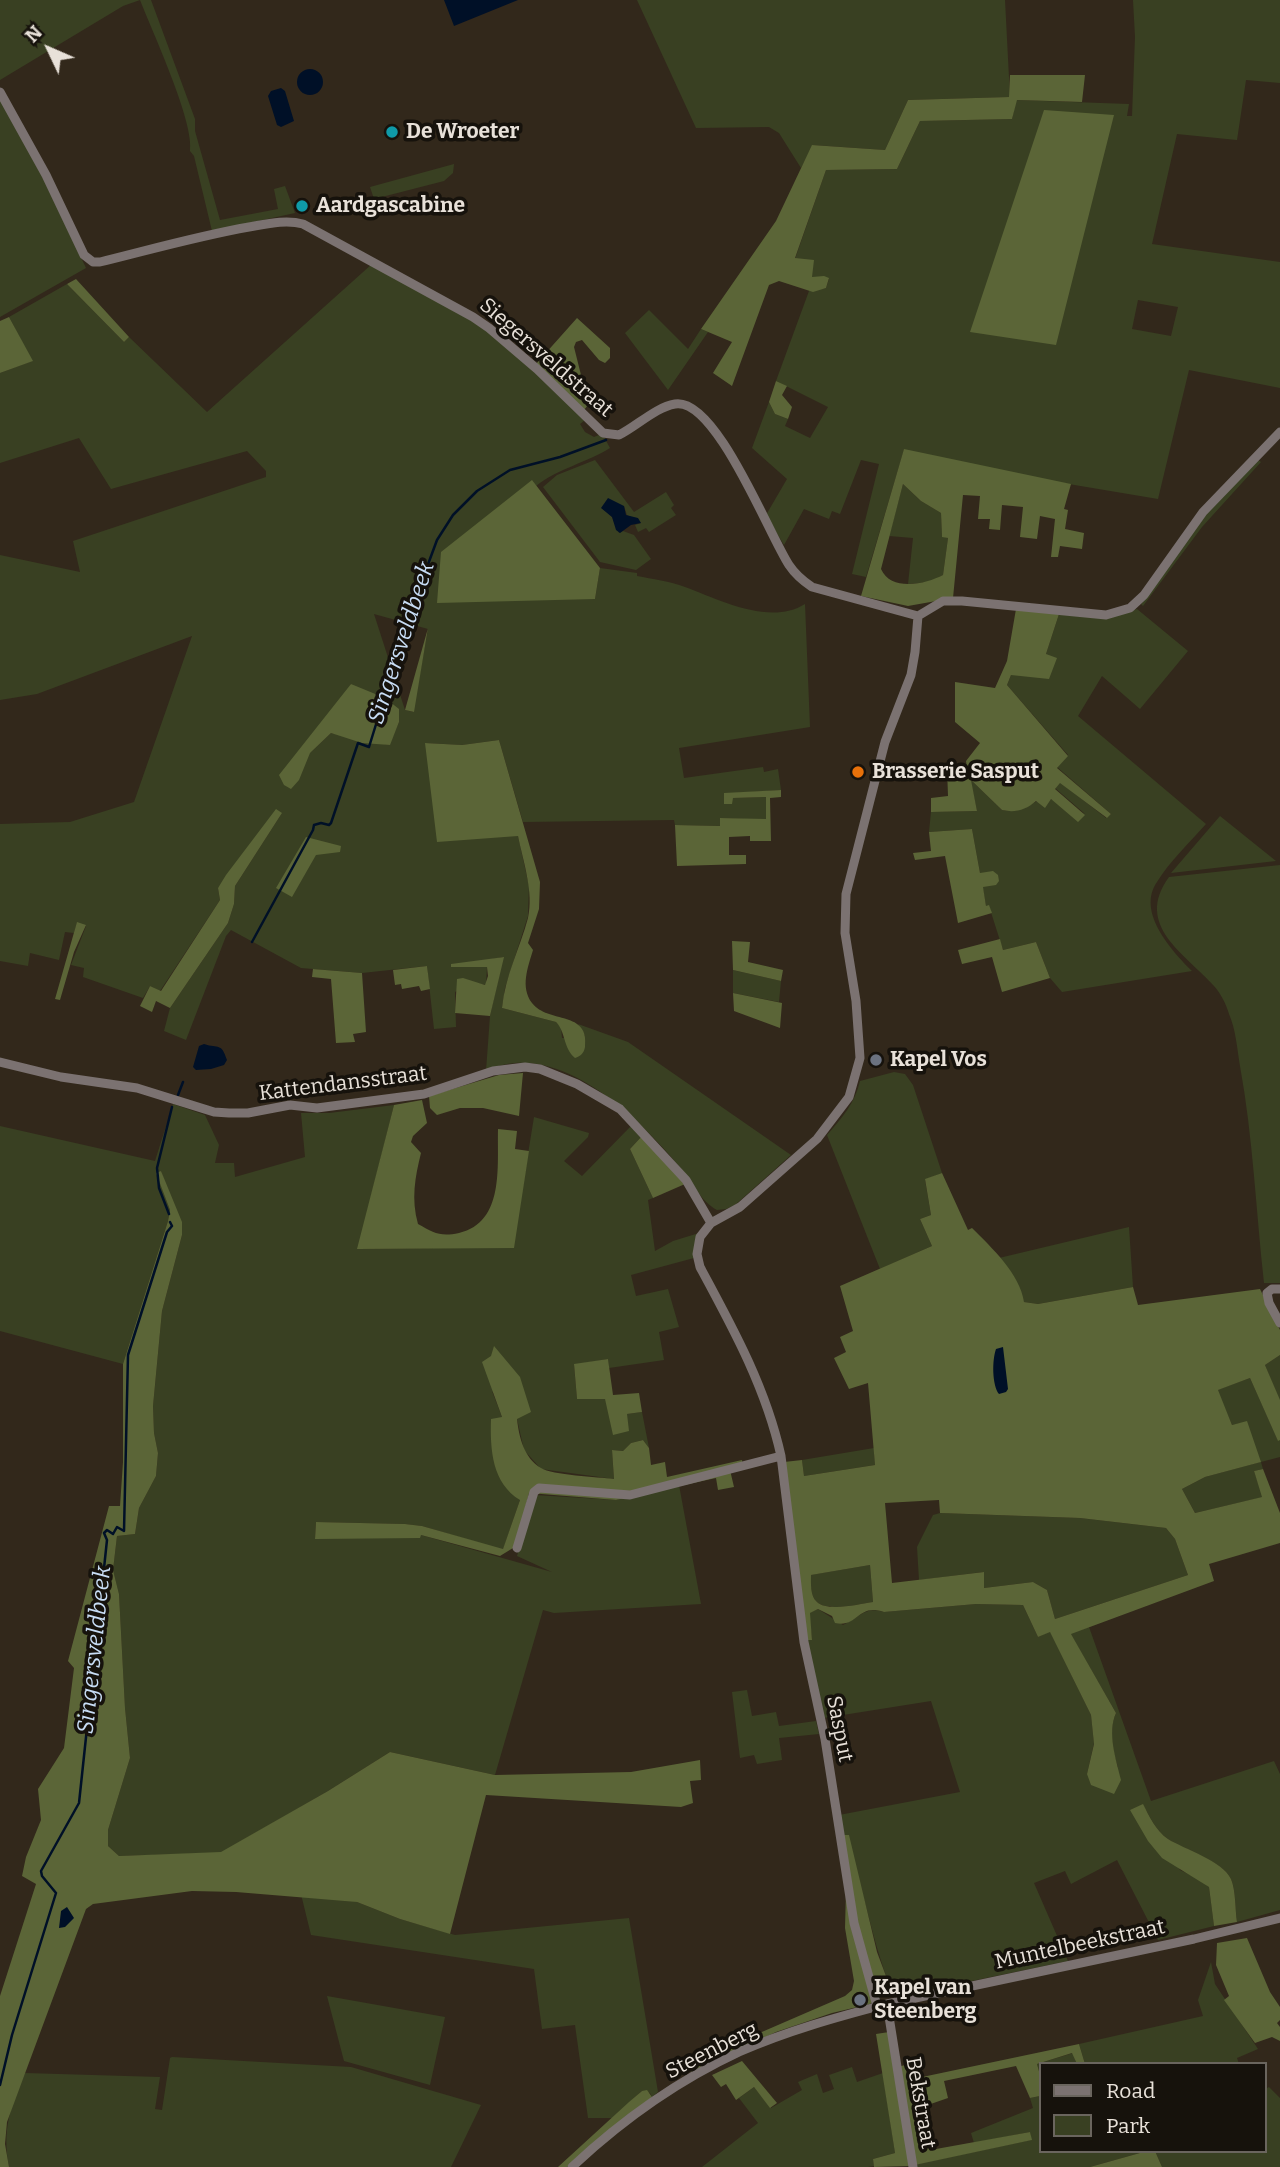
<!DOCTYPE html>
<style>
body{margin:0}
#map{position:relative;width:1280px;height:2167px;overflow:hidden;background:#32281b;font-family:Bitter,serif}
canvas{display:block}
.legend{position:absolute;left:1039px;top:2062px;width:228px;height:91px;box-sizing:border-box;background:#16120c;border:2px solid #6a655e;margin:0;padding:9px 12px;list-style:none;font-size:21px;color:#e8e1d9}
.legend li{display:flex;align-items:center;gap:14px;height:35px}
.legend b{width:35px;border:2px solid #6a655e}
.north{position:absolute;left:14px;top:14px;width:70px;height:70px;-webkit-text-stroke:5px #16120c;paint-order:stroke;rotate:314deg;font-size:19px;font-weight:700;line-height:28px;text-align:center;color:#e8e1d9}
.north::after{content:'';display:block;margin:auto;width:24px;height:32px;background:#e8e1d9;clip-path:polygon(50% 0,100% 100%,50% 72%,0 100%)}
</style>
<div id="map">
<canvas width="1280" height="2167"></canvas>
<ul class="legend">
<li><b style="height:9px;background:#7b7271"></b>Road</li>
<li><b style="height:19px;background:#394022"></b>Park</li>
</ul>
<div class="north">N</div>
</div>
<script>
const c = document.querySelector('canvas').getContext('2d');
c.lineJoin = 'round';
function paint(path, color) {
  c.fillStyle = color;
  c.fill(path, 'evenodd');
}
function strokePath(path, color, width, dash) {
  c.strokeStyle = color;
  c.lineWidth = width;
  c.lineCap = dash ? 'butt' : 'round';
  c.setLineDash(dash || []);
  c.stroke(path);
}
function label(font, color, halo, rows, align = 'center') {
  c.font = font + ' Bitter,serif';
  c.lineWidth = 7;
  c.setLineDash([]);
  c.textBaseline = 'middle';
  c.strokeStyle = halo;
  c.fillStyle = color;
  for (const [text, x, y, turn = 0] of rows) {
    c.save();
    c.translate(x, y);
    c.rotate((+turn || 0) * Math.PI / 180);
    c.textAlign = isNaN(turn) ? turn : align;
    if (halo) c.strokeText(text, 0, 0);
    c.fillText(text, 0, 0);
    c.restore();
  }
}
paint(new Path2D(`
 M0,0H151L195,119V131L220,220L278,209L274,189L285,186L295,213L212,231L194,156L190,151C195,123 152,31 140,0L123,6L0,80Z
 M637,0H1005L1010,97L908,100L885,150L813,145L801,168L779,133L769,127L696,128Z
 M1133,0H1280V83L1246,80L1237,140L1177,134L1152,244L1280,262V388L1189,370L1158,499L1027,477L904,450L866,577L852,574L879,464L861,460L840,514L832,511L829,519L804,509L784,545L766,515L787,479L752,448L769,402L775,414L788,419L785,426L810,438L828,407L776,381L809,291L826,288L829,279L812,277L795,259L826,170L897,169L920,121L1012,119L1016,100L1129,104L1127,116H1132L1135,37ZM1138,300L1178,307L1171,336L1132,329Z
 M0,96L46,184L86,268L0,317Z
 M454,164L453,173L444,181L374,199L370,187Z
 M372,264L482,326L552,386L585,420L580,424L585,432L594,437L599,435L604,437L610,448C586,463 559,468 536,486L532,480L595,599L600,568L637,573V576C652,579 670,581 685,587C720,600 770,626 805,604L810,727L679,748L684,778L763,767L764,772L778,769L781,790L724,794V804L732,798L766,797L767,820L721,818V826L675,825L674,820L523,822L499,740L462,745L426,743L518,836L529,886L528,916L505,988L502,1008L556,1022L561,1027L562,1038L585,1036L578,1024L628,1042L791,1155L735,1205L726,1209L717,1210C700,1201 691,1180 679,1166C637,1116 556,1037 486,1071L490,1016L503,957L452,967H487L486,985L476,983L455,992L456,1027L434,1029L427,966L362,973L301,968L231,930L226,936L186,1040L164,1031L170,1008L228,923L234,904L235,886L282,813L218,888L220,900L160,991L150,986L143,998L83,977L84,968L71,965L86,926L77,923L74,933L65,932L59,960L30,953L28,966L0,961V824L70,822L134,802L192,636L37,694L0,700V555L80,572L73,541L266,477V471L247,451L111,489L79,438L0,463V373L32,361L9,317L67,284L124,342L129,337L207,412ZM374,614L428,629L413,712L405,710ZM351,684L399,722L389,745L331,733L310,753Z
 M649,310L688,349L701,329L708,332L668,390L625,333Z
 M595,460L634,512L666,492L674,505L671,508L676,515L649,532L646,528L638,532L635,525L641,523L627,515L624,506L602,508L612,517L619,533L623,531L634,535L651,559L636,570L600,562L543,487L557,475Z
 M1258,460L1261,462L1202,527L1143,606L1141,604L1207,513Z
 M903,484L921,501L941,513L942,536L948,538L943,575L930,582L908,584L913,538L889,536Z
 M1137,609L1188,651L1140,709L1102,676L1078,716L1206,824C1190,842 1170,861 1157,882C1136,912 1172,951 1192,971L1062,992L1050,978L1036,942L1003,950L989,906H986L972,829L929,832L931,812L977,811L970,779L1002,810C1025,815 1032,798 1049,799C1060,800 1075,810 1085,814L1055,788L1060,782L1106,818L1111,814L1057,767L1068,755L1007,685L1011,675L1046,654L1059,614L1108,618Z
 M1220,816L1276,861L1171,873Z
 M1280,865V1283H1264C1256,1211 1253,1137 1240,1066C1237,1049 1236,1030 1229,1014C1226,1004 1221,994 1214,986C1187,955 1133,926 1169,877Z
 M733,970L781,981L779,1002L733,993Z
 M894,1072L905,1074L913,1085L942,1173L925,1180L931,1215L920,1219L932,1246L880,1269L827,1135C842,1118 855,1103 860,1081Z
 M173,1104L205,1115L219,1145L215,1163H234L235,1177L305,1157L301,1113H329L394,1105L358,1249L513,1247L534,1117L589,1133L588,1137L564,1161L582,1176L631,1126L642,1136L630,1149L653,1198L648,1200L655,1251L673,1241L699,1233L694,1258L631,1275L636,1296L668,1289L679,1327L659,1332L664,1360L609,1368L608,1359L574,1365L577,1399H605L627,1414L642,1412L649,1448L643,1440L631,1443L623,1451L612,1450L614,1479L541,1469L524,1450L517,1419L492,1391L502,1417L520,1500L503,1550L422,1526L405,1524L316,1522L315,1538L421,1535L552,1572L517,1556L535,1495L616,1500L679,1485L701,1604L554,1613L543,1610L495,1775L390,1752L328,1791L221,1853L119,1856L108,1846V1830L130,1758L125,1708L119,1594L113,1570L117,1536L135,1534L139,1508L156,1476L158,1453L154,1433L153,1406L162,1311L182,1235L161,1171L157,1174L170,1210L168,1221L123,1364L0,1331V1126L155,1161Z
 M1129,1227L1133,1287L1038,1304L1024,1302L999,1258Z
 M1280,1355V1402L1265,1365Z
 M1250,1378L1278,1440H1280V1457L1261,1462L1263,1469L1254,1471L1263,1497L1195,1513L1182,1489L1205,1477L1260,1462L1246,1422L1232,1425L1217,1390Z
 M874,1448L875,1465L804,1476L802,1460Z
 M940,1513L1080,1518L1166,1528L1175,1539L1188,1575L1055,1619L1047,1590L1033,1582L984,1588L983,1572L919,1580L917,1547L933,1515Z
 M870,1565L873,1602C860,1604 827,1612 817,1602C810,1596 811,1583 810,1575Z
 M976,1604L1023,1605L1038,1637L1050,1631L1091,1715L1094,1743L1087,1774L1118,1767C1112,1751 1109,1728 1116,1713L1070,1633L1089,1627L1151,1801L1274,1761L1280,1774V1910L1237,1922C1235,1909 1236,1891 1231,1879C1223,1861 1183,1849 1168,1839C1155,1830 1150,1816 1142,1804L1180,1870L1201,1880L1209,1887L1214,1926L1158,1940L1117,1860L1071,1884L1065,1871L1034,1883L1068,1961L933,1989L931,1983L892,1991C880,1962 873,1933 865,1903C856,1873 844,1845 839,1815L960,1792L931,1701L824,1718L807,1640L812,1639L809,1613L818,1609L843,1625C860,1617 865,1606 884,1612Z
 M747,1690L752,1716L776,1712L779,1726L816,1721L819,1734L779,1738L782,1760L757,1764L754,1755L740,1758L732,1692Z
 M299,1886L332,1892L400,1919L455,1935L629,1918L658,2092L652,2097L650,2093L642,2091L612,2118H588L575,2025L542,2029L534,1969L311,1935Z
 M1211,1962L1215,1984L1258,2049L1237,2058L1239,2064H1085L1079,2044L1203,2016L1198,2000Z
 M327,1996L445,2017L430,2085L344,2061Z
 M1073,2053L1077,2064H1040V2075L1037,2064Z
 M172,2057L351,2067L481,2105L451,2167H9C2,2130 10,2107 25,2073L160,2077L155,2109L162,2110L170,2058Z
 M852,2067L857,2082L883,2073L895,2153L873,2159L874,2166L868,2167H702L758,2123L739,2098L754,2087L771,2108L802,2090L798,2082L817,2074L823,2093L834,2089L829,2075Z
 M1269,2087L1280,2098V2167H1162L1155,2151H1264V2090Z
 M1040,2096V2151H1147L1090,2167H917L916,2164L1031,2140L1030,2132L974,2143L971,2133L1033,2108L1030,2098Z`), '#394022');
paint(new Path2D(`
 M1010,75H1085L1082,102L1017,100L1012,119L920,121L897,169L826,170L795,258L814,260L812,277L824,276L829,278L826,288L813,292L779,281L769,285L732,386L713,373L732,342L701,329L776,221L812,145L885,150L908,100L1009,97Z
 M1044,110L1114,115L1056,345L970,332Z
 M76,279L129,337L124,342L67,284Z
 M9,317L33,361L0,373V321Z
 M577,318L610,348V358L605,363L599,360L582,340L576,342L574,347L581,375L569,388L588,405L584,410L536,364Z
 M776,381L787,386L782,395L792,407L788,419L775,414L769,402Z
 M904,449L1071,484L1064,509L1068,510L1065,529L1084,533L1082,549L1060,546L1058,557H1051L1055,519L1040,516L1037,539L1020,537L1023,507L1002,505L1000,530L989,529L990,519H978L980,496L963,495L953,598L908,606L861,596ZM903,484L921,501L941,513L942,537L948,538L943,575C926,584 891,592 881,569Z
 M532,480L600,568L595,599L437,603L441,552Z
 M1016,609L1059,614L1046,654L1057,658L1049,679L1011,675L1007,685L1068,756L1057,768L1111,814L1107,818L1060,783L1055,789L1085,815L1078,822L1051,799L1045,808L1036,801C1026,810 1015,813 1002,810L971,780L977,811L931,812V798L948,796L947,768H967L966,761L980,743L955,722V682L995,688L1007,661Z
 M428,628L414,712L405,710Z
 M351,684L385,698L399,709V722L390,745L362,743L331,733L310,753L299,780L291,789L284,785L279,775Z
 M499,740L540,882L539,909L528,943L533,950C528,967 520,987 532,1003C548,1024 590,1010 585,1047C584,1053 581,1056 575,1058C563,1048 566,1032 556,1022L502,1008C505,976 520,948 528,918C534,892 523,861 518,836L437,842L425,743L462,745Z
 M781,790V797L770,798L771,841H750V836L729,837V855H746V864L677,866L675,825L720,826V818L766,819V797L733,798L732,804H724V793Z
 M276,809L282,813L235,886L234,904L228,923L170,1008L156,1001L152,1012L140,1006L150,986L161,991L220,900L218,888L226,875Z
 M972,829L980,873L993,871L998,875L999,881L996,885L983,887L986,906L989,905L992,913L958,923L945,856L915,860L913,853L931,851L929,832Z
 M306,837L341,846L340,852L316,855L292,897L276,888Z
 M77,922L86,925L74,952L60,1000L55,999Z
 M1000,939L1003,950L1036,942L1050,978L1002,992L992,957L962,964L958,950Z
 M732,941L750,942L748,962L783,970L781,981L733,970Z
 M504,957L490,1016L455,1013L457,979L463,978L485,985L488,976L487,967H451V964Z
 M427,966L430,989L421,991L419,986L402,989L401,984L395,985L393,970Z
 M313,969L362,973L366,1032L353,1034L355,1042L336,1043L331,979L312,977Z
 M733,993L782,1003L780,1028L734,1011Z
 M523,1073L519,1116L483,1108H460L437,1115L430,1108L429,1096L499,1075Z
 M422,1100L427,1123L413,1136L411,1142L421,1153C415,1177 411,1199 418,1224C434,1233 440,1237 459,1233C505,1222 497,1166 498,1129L517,1131L515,1149L529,1151L514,1248L357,1249L394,1105Z
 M642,1136L685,1184L653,1198L630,1149Z
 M161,1171L182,1222V1235L162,1311L153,1406L154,1433L158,1453L156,1476L139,1508L135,1534L117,1536L113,1570L119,1594L125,1708L130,1758L108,1830V1846L119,1856L221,1852L328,1791L390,1752L495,1775L631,1772L700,1760L701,1780L690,1781L693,1803L681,1807L486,1795L450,1934L400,1919L357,1902L236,1892L192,1891L93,1904L86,1909L7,2122L5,2144L9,2167H0V1996L36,1884L22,1876L26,1857L41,1820L38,1789L64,1748L74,1668L68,1661L109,1506H120L123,1462V1364L168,1221L170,1210L156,1173Z
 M942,1173L968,1230L972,1228C992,1248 1020,1274 1024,1302L1038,1304L1133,1287L1138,1305L1260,1289L1280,1330V1355L1265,1365L1280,1400V1440L1278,1441L1250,1378L1218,1390L1232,1425L1247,1421L1261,1462L1205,1477L1182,1489L1195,1513L1262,1497L1254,1471L1263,1469L1280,1513V1543L1209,1564L1214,1581L1071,1634L1116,1713C1107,1733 1116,1759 1121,1780L1114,1794L1091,1785L1087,1774L1094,1744L1091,1715L1050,1632L1038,1637L1023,1605L976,1604L884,1612C857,1603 859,1628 835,1623L832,1616L818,1609L810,1613L812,1640H807L784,1462L802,1460L804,1476L875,1465L868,1383L849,1389L834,1358L846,1352L840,1337L853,1331L840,1286L932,1246L920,1219L931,1215L925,1179ZM939,1500L940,1513L1080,1518L1166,1528L1175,1539L1188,1575L1055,1619L1047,1590L1033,1582L984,1588V1572L892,1583L885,1503ZM870,1565L873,1602C860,1604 827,1612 817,1602C810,1596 811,1583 811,1575Z
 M494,1346L520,1377L531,1412L517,1419C519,1437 524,1458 541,1468C552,1475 598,1477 614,1479L612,1450L623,1451L631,1443L643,1440L649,1448L651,1465L665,1462L667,1477L742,1460L743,1468L730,1470L734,1487L718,1490L716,1478L616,1500L529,1493L516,1544L513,1548L500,1556L421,1535L420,1538L315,1539L316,1522L405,1524L422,1526L503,1549L520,1500C492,1483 490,1450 491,1419L502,1417L482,1362L491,1356Z
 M608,1359L613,1395L639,1393L642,1412L627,1414L629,1431L613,1435L605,1399H577L574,1364Z
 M1143,1804C1149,1816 1156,1831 1168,1839C1184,1849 1223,1861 1231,1879C1236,1891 1235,1909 1237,1922L1214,1926L1209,1887L1162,1858L1148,1841L1130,1810Z
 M842,1835H849L877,1952L889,1984L877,1988L880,1996L870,2004L832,2013L776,2032L691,2072L690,2069L704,2057L845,1996L852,1990L854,1981L845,1928L846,1890Z
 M1247,1938L1270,1992L1280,2007V2020L1277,2023L1280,2027V2041L1272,2037L1255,2043L1224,2000L1229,1996L1216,1965L1217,1943Z
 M889,2032L894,2068L905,2065L908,2080L1079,2044L1085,2064H1077L1072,2053L1037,2064L1040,2075V2096L1030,2098L1016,2066L944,2081L948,2098L922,2107L936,2149L1030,2132L1032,2140L910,2166L874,2167L873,2159L895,2153L876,2034Z
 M742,2061L777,2103L770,2108L754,2087L736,2100L726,2084L721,2087L712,2075Z
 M647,2090L652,2097L567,2167H558L629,2102L642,2091Z
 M1147,2151H1155L1162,2167H1090Z`), '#5b6537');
paint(new Path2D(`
 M444,0H518L454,26Z
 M297 82a13 13 0 1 1 26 0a13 13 0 1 1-26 0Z
 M281,88L285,91L294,121L281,127L277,125L268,96L271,91Z
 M608,498L624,506L626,515L638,518L641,523L631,525L620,533L616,530L612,517L601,508Z
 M204,1044C219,1049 221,1042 227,1060L224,1065L211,1069L196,1070L193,1067L199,1046Z
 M1003,1347L1008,1389L1006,1392L999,1394C992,1385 992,1360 996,1349Z
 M67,1907L74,1918L65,1927L59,1928L61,1911Z`), '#001027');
strokePath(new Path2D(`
 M252,942L313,830L314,825L321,823L329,825L331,823L358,743L369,747L407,624L409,605L420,586L437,540L453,515L477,491L510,470L560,457L606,440
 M178,1095L183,1082
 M169,1214L159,1188L157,1168L172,1107
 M0,2085L12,2035L56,1893L42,1876L41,1871L79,1803L107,1540L104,1533L107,1530L113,1534L117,1527L124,1531L128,1355L167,1232L172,1226L170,1222`), '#001027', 2.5);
strokePath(new Path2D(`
 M0,92L46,175L84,255L93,262H100C149,250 198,236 249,227C266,224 286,219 303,224L473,317L489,328L537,369L603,433L619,435C637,426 656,407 675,404C716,397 769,535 789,565C795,574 803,581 812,587L918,616
 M918,616L943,601H962L1106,615L1130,608L1144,595L1203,512L1280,432
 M0,1062L61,1077L137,1088L214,1112L229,1113H248L290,1105L317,1108L424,1094L493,1071L525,1067L540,1069L577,1084L620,1109L686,1180L711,1223
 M1280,1289H1272L1267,1293L1269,1303L1280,1323
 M517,1548L534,1492L539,1488L630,1495L781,1456
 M887,2004L913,2167
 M877,2006L854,1923L825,1739L804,1642L781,1456C766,1388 733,1328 700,1267L697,1254L700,1237L711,1223L740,1207L817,1139L849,1097L860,1058L856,1001L845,933L846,894L885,742L911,675L915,652L918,616
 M572,2167C621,2121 679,2080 739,2052C787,2031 837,2017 887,2004L1194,1939L1280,1918`), '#7b7271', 9);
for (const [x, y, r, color] of [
 [392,132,7,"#0f9aa8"],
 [302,206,7,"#0f9aa8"],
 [858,772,7,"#e8710a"],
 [876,1060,7,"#6b7280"],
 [860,2000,7,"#6b7280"]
]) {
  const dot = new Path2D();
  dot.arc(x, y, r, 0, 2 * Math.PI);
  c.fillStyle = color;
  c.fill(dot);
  strokePath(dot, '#16120c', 2.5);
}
label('bold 21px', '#e8e1d9', '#16120c', [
 ["De Wroeter",406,132],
 ["Aardgascabine",316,206],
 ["Brasserie Sasput",872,772],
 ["Kapel Vos",890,1060],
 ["Kapel van",874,1988],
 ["Steenberg",874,2012]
], 'left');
label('21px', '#e8e1d9', '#16120c', [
 ["Siegersveldstraat",546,358,41],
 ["Kattendansstraat",343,1084,-7],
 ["Sasput",839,1729,79],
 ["Muntelbeekstraat",1080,1945,-12],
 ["Steenberg",712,2051,-27],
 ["Bekstraat",920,2103,80]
]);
label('italic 23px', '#c8ddf5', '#16120c', [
 ["Singersveldbeek",402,643,-72],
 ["Singersveldbeek",95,1650,-84]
]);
</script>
